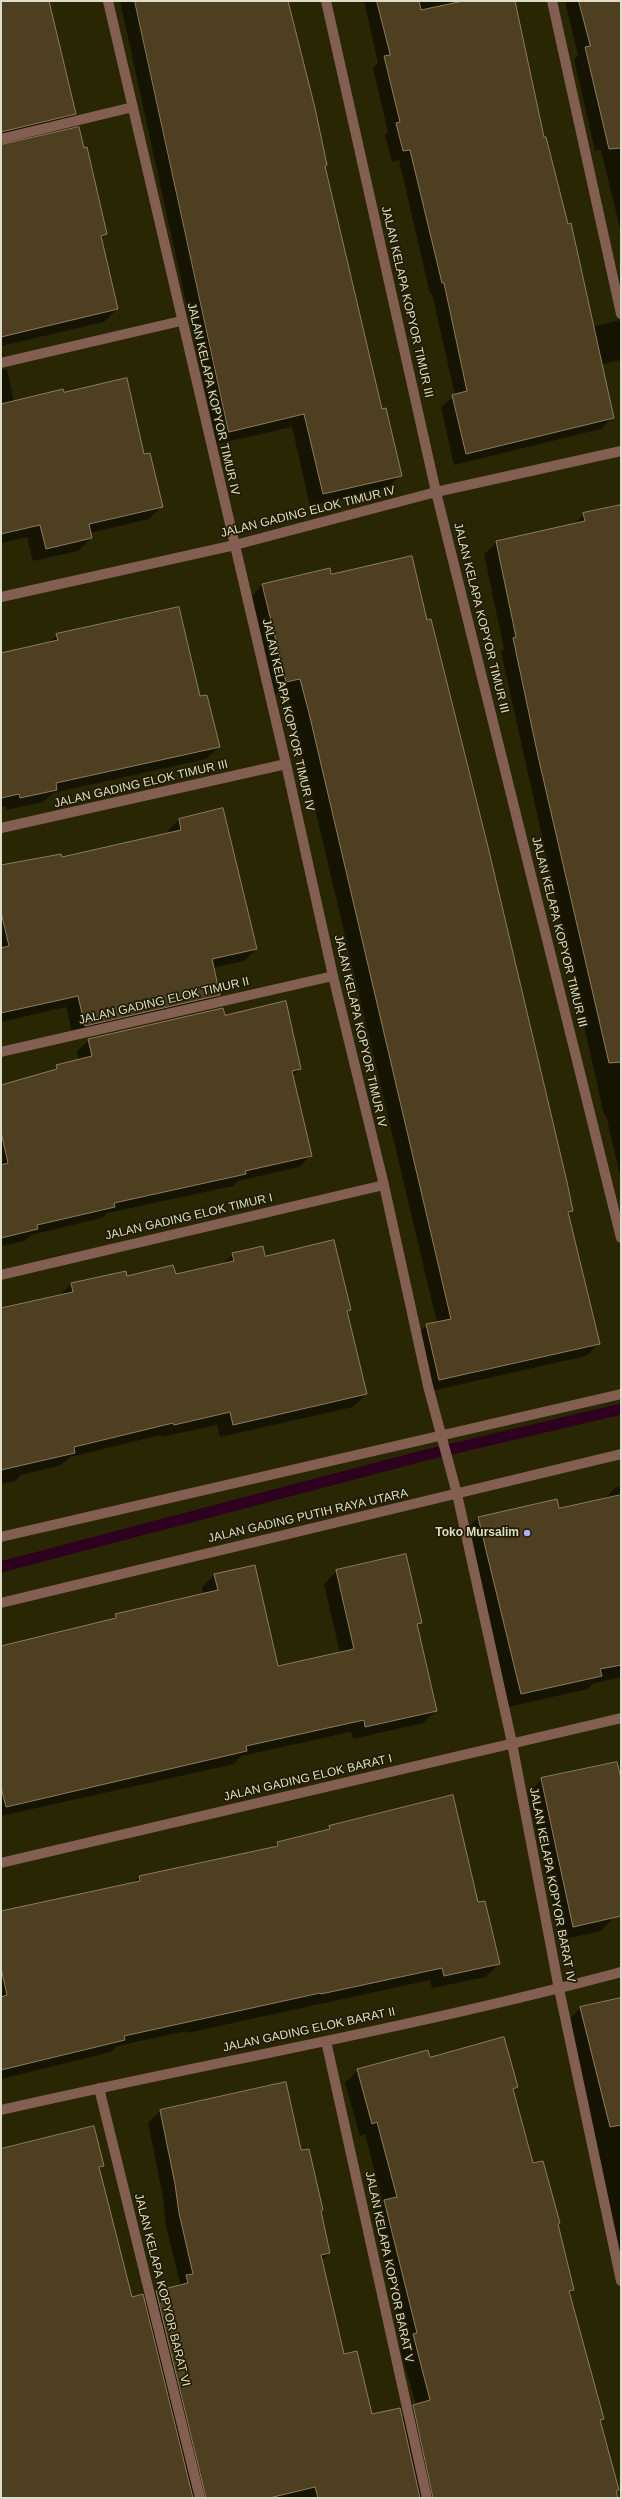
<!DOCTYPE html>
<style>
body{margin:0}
#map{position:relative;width:622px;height:2499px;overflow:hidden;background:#292604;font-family:Arial,sans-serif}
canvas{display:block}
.frame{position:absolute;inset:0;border:2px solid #deddca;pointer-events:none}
</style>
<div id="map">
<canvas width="622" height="2499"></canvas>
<div class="frame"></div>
</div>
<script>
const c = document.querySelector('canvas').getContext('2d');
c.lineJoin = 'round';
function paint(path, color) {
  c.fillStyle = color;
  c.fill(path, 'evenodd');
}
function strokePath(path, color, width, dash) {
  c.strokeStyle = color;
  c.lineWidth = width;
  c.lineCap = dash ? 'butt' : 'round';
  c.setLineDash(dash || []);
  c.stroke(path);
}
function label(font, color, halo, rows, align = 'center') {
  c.font = font + ' Arial,sans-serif';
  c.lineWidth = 3.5;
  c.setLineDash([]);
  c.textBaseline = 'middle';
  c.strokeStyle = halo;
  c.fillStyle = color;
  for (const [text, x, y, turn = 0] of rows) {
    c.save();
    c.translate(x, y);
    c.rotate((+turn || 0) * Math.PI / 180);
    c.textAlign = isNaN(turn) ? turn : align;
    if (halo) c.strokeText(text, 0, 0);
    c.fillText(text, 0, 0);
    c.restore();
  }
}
paint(new Path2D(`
 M1,1H48L75,114L62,127L1,142Z
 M120,1H288L381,410L400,475L388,488L310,506L292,427L217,444Z
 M364,1H514L544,138L592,327L621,320V360L600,365L612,418L601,429L454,465L441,407L455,395L432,294H430L399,160L392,162L385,135L388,132L373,68L378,63Z
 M565,1H621V233L601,150L595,151L574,59L578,55Z
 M1,146L106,234L101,240L117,309L104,322L1,346L3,355L1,358Z
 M7,369L14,402L63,393L143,455L162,506L149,519L90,533L91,538L78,551L33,561L27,537L1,543V370Z
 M621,506V1180L606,1115H604L501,652L504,649L484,554L497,542L573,525L584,514Z
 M262,585L572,1211L568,1215L599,1343L586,1356L427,1392L414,1338L427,1325L437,1323L287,691L274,694L250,598Z
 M57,635L199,698L219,747L206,759L53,793L43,802L7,810L6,806L1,807V654L48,644Z
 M223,810L256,949L244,961L213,968L219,995L207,1007L73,1037L66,1007L1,1022V866L28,860V862L61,858L168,834L167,831L179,820Z
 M224,1016L300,1069L292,1076L311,1155L299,1167L238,1181L233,1186L107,1213L102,1218L31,1235L25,1241L1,1246V1084L51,1072L57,1066L79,1061L77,1051L89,1040Z
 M233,1254L265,1257L350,1310L347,1313L366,1394L353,1407L220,1437L217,1425L161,1437V1435L70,1457L61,1465L21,1475L15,1481L1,1484V1310L59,1296L71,1284L125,1272L126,1277L175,1276L222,1265Z
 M621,1486V1677L592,1684L588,1689L508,1707L465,1531L478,1518L556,1501L558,1510L603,1500L616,1487Z
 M337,1571L421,1623L417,1627L436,1711L423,1723L353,1739L351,1732L241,1756L234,1764L1,1816V1647L110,1621L115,1615L203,1594L202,1587L214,1575L277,1667L340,1653L324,1584Z
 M621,1770V1917L613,1918L601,1931L560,1940L528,1793L542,1779Z
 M330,1827L477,1904L498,1964L486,1977L432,1988L430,1980L187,2033V2031L117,2046L111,2052L1,2079V1912L133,1884L139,1877L272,1848L277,1843L325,1832Z
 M621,1999V2276L568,2021L580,2008Z
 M430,2058L517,2087L513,2091L533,2164L557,2225L573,2290L569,2294L603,2418L599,2421L618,2498H1V2150L103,2166L99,2170L131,2298L144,2304L156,2292L175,2288L180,2283L166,2226L163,2197L148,2123L160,2111L301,2152L320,2212L329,2253L322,2260L343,2355L371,2415L402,2417L416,2405L400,2348L405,2343L372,2214L383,2203L365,2134L360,2136L345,2083L358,2070Z`), '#0007');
strokePath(new Path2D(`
 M1,1567L422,1456L621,1409`), '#2e001f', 11);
const building = new Path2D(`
 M1,1H49L76,114L1,132Z
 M135,1H288L315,108L327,165L325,166L382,409L386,408L402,476L323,494L304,414L229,432Z
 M377,1H419L421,10L463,1H515L544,137H546L568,224L571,223L614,418L466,454L452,395L467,391L444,283H442L410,150L403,151L396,123L400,122L384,56L390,55Z
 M579,1H621V148L609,149L585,47L590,46Z
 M79,127L84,148L87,147L107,234L101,236L118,309L1,337V145Z
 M127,378L144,454L150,453L163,507L89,524L92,538L46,549L40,525L1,534V404L63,389L64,392Z
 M621,505V1062L609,1063L538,756L513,638L516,637L496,541L585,521L583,513Z
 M412,556L427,620L431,619L489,851L567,1182L573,1211L568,1212L600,1344L439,1380L426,1324L451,1319L309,713L300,679L286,682L262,584L330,568L331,574Z
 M179,607L200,696L207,695L220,747L56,783L57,790L20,798L19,794L1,798V653L58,640L56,634Z
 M223,808L257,949L212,959L220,995L85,1026L78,996L1,1013V948L9,946L1,912V865L61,854L62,857L181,830L179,819Z
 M286,1001L301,1069L292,1071L312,1156L245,1171L246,1174L114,1203L115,1207L37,1225L38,1229L1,1238V1165L8,1163L1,1132V1085L57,1069L56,1065L92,1056L88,1039L223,1008L225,1015Z
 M334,1240L351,1310L347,1311L367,1394L233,1425L230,1412L174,1425L173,1423L74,1447L75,1453L1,1470V1308L73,1292L71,1283L126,1271L127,1276L173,1265L176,1274L234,1261L232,1253L263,1246L265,1256Z
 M621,1495V1665L600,1669L602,1676L521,1694L478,1517L557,1499L559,1508Z
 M406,1554L422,1623L417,1624L437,1711L365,1727L364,1720L246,1746L247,1751L6,1807L1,1787V1646L116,1618L115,1614L218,1590L214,1574L255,1565L278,1666L354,1649L336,1570Z
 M617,1762L621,1778V1916L573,1927L541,1778Z
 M453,1795L478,1902L485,1901L500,1964L444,1976L442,1968L321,1994L320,1993L124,2036L125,2040L1,2070V1997L7,1995L1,1968V1911L140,1881L139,1876L278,1846L277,1842L330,1829L329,1826Z
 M621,1998V2125L610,2127L580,2007Z
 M504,2037L518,2087L513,2089L533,2163L543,2161L560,2223L558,2224L574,2290L569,2291L604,2419L600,2420L619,2490L616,2491L618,2498H433L413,2405L430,2400L413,2334L417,2333L384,2200L397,2197L377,2122L372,2124L357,2069L428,2050L430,2057Z
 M286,2082L301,2150L309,2149L323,2210L321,2211L330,2253L321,2255L344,2354L357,2351L372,2414L400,2408L420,2498H318L315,2487L269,2498H206L156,2291L188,2283L186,2275L193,2274L179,2213L175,2184L160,2110Z
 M94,2126L104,2166L99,2167L132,2297L143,2294L193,2498H1V2149Z`);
paint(building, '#4e3f20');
strokePath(building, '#8d7c5c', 1);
strokePath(new Path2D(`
 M108,1L286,764L333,976L384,1185L428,1386L457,1494L512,1743L559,1989L621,2281
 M326,1L436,492L621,1238
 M552,1L621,314
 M1,139L133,107
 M1,363L181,321
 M1,597L235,545L436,492L621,451
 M1,828L286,764
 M1,1052L333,976
 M1,1275L384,1185
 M1,1537L621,1394
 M1,1603L621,1454
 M1,1863L621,1718
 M326,2041L427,2498
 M99,2088L200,2498
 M1,2110C207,2063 416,2027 621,1972`), '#825f50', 10);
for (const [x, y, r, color] of [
 [527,1533,4,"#aeaefa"]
]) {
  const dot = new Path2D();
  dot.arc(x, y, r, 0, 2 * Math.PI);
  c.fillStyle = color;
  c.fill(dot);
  strokePath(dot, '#201c00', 1.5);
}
label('12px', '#deddca', '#201c00', [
 ["JALAN KELAPA KOPYOR TIMUR III",407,302,77],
 ["JALAN KELAPA KOPYOR TIMUR IV",213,399,77],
 ["JALAN GADING ELOK TIMUR IV",308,512,-14],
 ["JALAN KELAPA KOPYOR TIMUR III",481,618,76],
 ["JALAN KELAPA KOPYOR TIMUR IV",288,715,77],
 ["JALAN GADING ELOK TIMUR III",141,784,-13],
 ["JALAN KELAPA KOPYOR TIMUR III",559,932,76],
 ["JALAN GADING ELOK TIMUR II",164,1001,-13],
 ["JALAN KELAPA KOPYOR TIMUR IV",360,1031,77],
 ["JALAN GADING ELOK TIMUR I",189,1217,-13],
 ["JALAN GADING PUTIH RAYA UTARA",308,1516,-13],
 ["JALAN GADING ELOK BARAT I",308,1778,-13],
 ["JALAN KELAPA KOPYOR BARAT IV",552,1885,79],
 ["JALAN GADING ELOK BARAT II",309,2030,-12],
 ["JALAN KELAPA KOPYOR BARAT V",389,2267,78],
 ["JALAN KELAPA KOPYOR BARAT VI",162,2290,76]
]);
label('bold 12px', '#deddca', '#201c00', [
 ["Toko Mursalim",519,1533]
], 'right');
</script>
